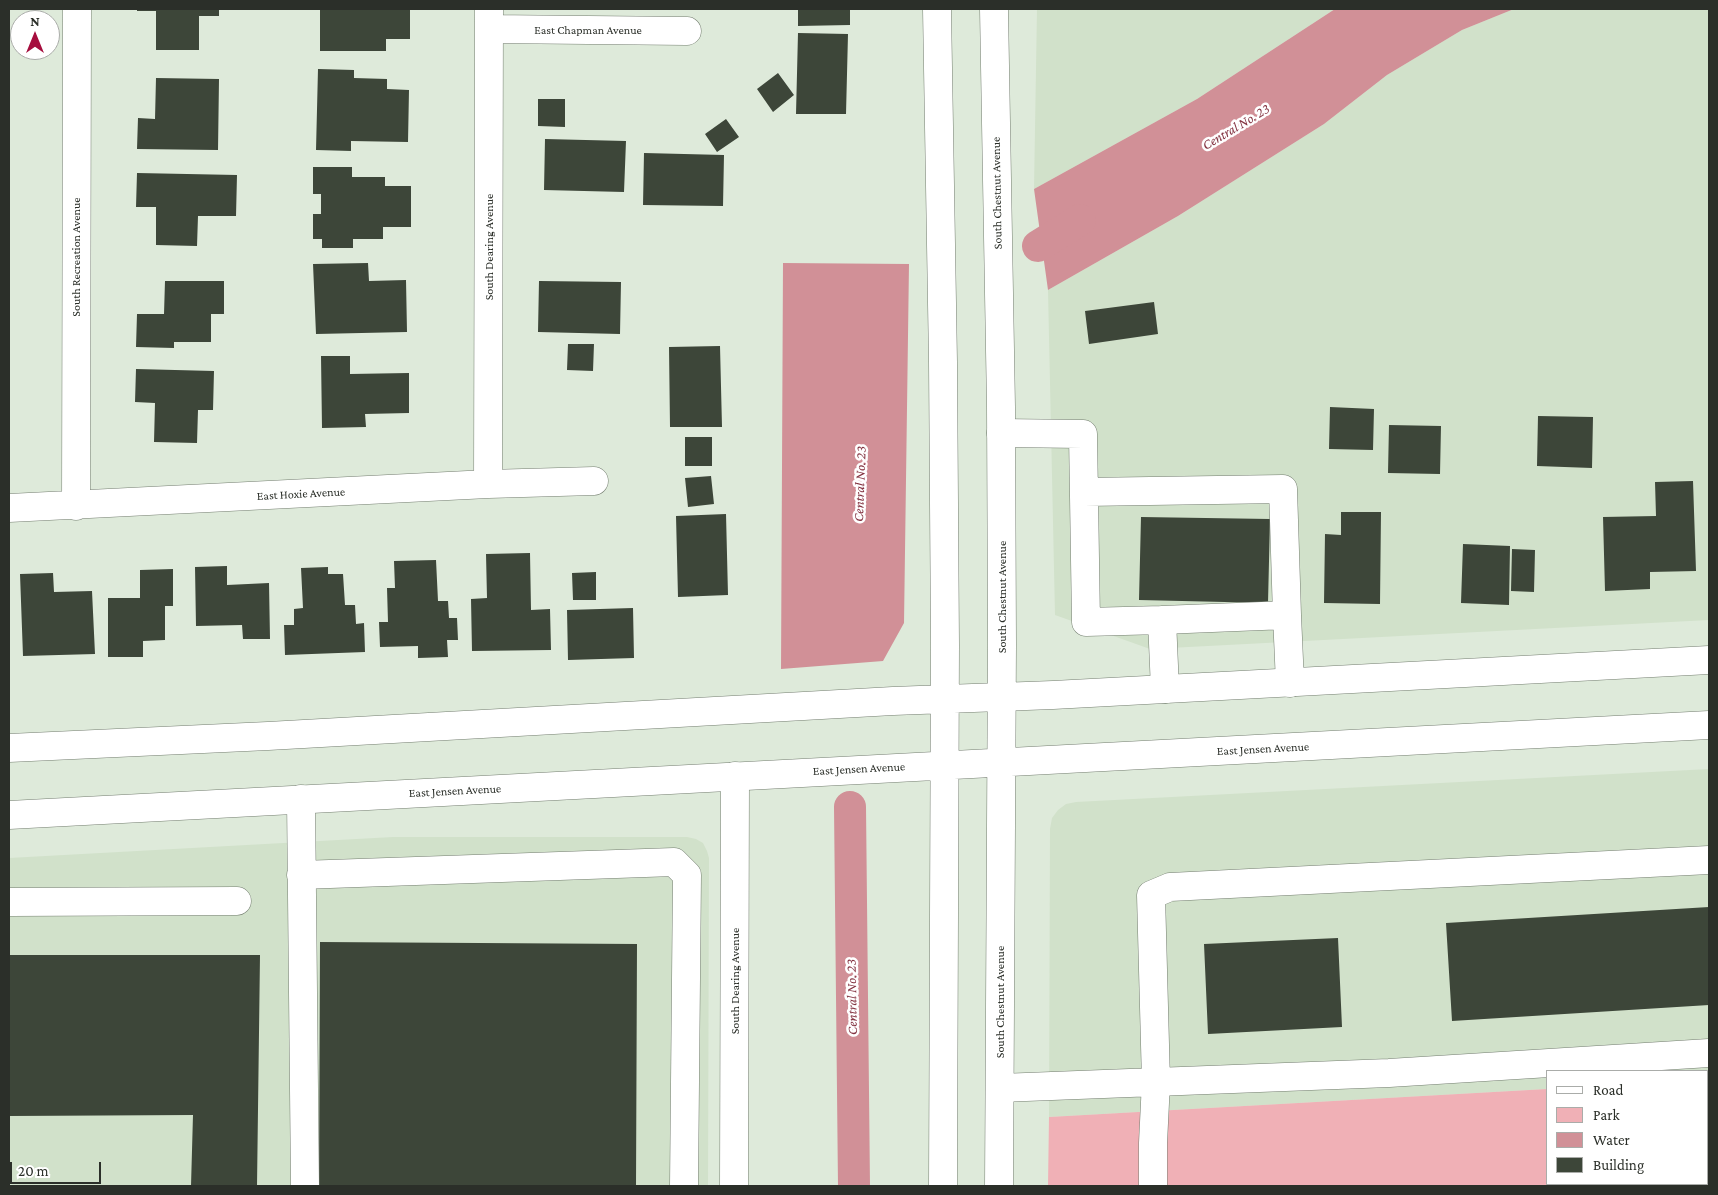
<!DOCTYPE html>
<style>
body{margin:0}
#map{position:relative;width:1718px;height:1195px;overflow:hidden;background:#deeada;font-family:"Crimson Pro",serif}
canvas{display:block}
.frame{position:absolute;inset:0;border:10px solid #2b2f29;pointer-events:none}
.legend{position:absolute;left:1546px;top:1070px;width:162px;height:115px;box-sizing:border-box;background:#fff;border:1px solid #aaaca9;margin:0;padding:6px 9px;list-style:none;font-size:15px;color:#2b2f29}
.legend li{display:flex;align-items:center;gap:10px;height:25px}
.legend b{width:25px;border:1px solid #aaaca9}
.north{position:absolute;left:10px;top:10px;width:50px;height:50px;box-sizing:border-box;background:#fff;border:1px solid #aaaca9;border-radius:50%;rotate:0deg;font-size:14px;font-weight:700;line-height:20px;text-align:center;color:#2b2f29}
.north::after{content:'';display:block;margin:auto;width:18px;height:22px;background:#a60e3e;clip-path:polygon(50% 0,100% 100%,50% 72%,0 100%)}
.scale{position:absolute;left:10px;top:1162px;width:91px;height:22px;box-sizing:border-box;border:2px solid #2b2f29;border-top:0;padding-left:6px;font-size:15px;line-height:18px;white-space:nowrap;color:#2b2f29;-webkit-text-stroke:4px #fff;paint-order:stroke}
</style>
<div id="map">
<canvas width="1718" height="1195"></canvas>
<div class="frame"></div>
<ul class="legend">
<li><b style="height:6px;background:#fff"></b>Road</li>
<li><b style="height:14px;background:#f0b0b6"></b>Park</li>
<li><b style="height:14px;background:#d19097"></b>Water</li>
<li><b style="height:14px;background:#3d4639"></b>Building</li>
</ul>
<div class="north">N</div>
<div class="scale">20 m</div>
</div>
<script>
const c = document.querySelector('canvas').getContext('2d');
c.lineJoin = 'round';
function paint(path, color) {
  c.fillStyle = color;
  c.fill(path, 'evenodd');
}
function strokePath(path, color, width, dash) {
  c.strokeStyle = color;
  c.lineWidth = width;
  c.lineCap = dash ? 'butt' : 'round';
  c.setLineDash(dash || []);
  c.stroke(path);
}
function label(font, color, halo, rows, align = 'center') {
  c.font = font + ' "Crimson Pro",serif';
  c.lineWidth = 5;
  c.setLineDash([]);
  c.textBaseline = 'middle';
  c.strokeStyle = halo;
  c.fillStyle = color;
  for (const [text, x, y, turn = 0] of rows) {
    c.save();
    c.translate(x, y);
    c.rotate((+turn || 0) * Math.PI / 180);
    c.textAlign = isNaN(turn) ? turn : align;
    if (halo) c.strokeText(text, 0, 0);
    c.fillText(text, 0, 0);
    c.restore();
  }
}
paint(new Path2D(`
 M1037,9H1335L1197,99L1034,189Z
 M1514,9H1709V620L1150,649L1055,615L1048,290L1178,216L1324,124L1387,75L1462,30Z
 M1709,769V1080H1707V1071H1547V1089L1049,1117L1050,829L1052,818L1058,810L1066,804L1076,802Z
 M393,837H687L696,839L703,843L707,851L709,858L708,1186H9V858Z`), '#d1e1ca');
paint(new Path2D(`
 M1707,1080H1709V1186H1048L1049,1117L1547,1089V1184H1707Z`), '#f0b0b6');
paint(new Path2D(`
 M1335,9H1514L1462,30L1387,75L1324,124L1178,216L1048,290L1034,189L1197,99Z
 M783,263L909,264L904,623L883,661L781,669Z`), '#d19097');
strokePath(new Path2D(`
 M1038,246L1080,220
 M850,807L854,1186`), '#d19097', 32);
paint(new Path2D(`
 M137,9H219V16H199V50H156V11H137Z
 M320,9H410V39H386V51H320Z
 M798,9H850V25L798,26Z
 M798,33L848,34L846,114H796Z
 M318,69L354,70V78L387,79V89L409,90L408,142L351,141V151L316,150Z
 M778,73L794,95L773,112L757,89Z
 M156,78L219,79L218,150L137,149L138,118L155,119Z
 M538,99H565V127L538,126Z
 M726,119L739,137L717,152L705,134Z
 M545,139L626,141L624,192L544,190Z
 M644,153L724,155L723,206L643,205Z
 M313,167H352V177H385V186H411V227H383V239H353V248H322V239H313V214H321V194H313Z
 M137,173L237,175L236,216H198L197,246L156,245V207H136Z
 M368,263L369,281L406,280L407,332L316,334L313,264Z
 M165,281H224V314H211V342H174V348L136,347L137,314H164Z
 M539,281L621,282L620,334L538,332Z
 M1154,302L1158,334L1089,344L1085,311Z
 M568,344H594L593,371L567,370Z
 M720,346L722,427H670L669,347Z
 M321,356H350V374L409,373V413L365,414L366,427L322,428Z
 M136,369L214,371L213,410H198L197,443L154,442L155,403L135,402Z
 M1330,407L1374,409L1373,450L1329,449Z
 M1538,416L1593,417L1592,468L1537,466Z
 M1389,425L1441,426L1440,474L1388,473Z
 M685,437H712V466H685Z
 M711,476L714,504L688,507L685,478Z
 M1693,481L1696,571L1650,572V589L1605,591L1603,517L1656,516L1655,482Z
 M1341,512H1381L1380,604L1324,603L1325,534L1341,535Z
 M726,514L728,595L678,597L676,516Z
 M1141,517L1270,519L1268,603L1139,600Z
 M1463,544L1510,546L1509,605L1461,603Z
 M1512,549L1535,550L1534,592L1511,591Z
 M530,553L531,610L550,609L551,650L472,651L471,599L487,598L486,554Z
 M436,560L438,601H448L449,618H457L458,640H447L448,657L418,658V646L380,647L379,622H388L387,588H395L394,561Z
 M227,566V585L269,583L270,639H243L242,625L196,626L195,567Z
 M328,567V574H343L345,605H355L356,624L364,623L365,652L285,655L284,625H294V609L303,608L301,568Z
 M173,569V606H165V640L143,641V657H108V598H140V570Z
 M596,572V600H573L572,573Z
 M53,573L54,592L92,591L95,654L23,656L20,574Z
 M633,608L634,658L568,660L567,610Z
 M1709,907V1005L1452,1021L1446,923Z
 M1338,938L1342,1027L1208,1034L1204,944Z
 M320,942L637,944L636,1186H319Z
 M9,955H260L257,1186H191L193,1115L9,1116Z`), '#3d4639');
const minor = new Path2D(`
 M490,29L687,31
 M1001,433L1083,434L1086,622L1162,620L1165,689
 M488,484L489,9
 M1084,492L1283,489L1287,615L1162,620
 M76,506L77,9
 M9,508L488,484L594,481
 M1287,615L1290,683
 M301,799L305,1186
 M301,875L674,862L687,875L684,1186
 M9,902L237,901
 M1000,1088L1389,1073L1709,1053
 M734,1186L735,776
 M1153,1186V1143L1156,1082L1151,895L1170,887L1709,860`);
const major = new Path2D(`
 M937,9L943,362L945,645L943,1186
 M994,9L1001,407L1002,645L999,1186
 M9,748L268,736L893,701L1053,695L1709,660
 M9,815L1709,725`);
strokePath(minor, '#747e70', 29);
strokePath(major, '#747e70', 29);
strokePath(minor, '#fff', 28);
strokePath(major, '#fff', 28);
label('12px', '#2b2f29', '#fff', [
 ["East Chapman Avenue",588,30],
 ["South Chestnut Avenue",997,193,-91],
 ["South Dearing Avenue",489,247,-90],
 ["South Recreation Avenue",76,257,-90],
 ["East Hoxie Avenue",301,494,-3],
 ["South Chestnut Avenue",1002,597,-90],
 ["East Jensen Avenue",1263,749,-3],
 ["East Jensen Avenue",859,769,-3],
 ["East Jensen Avenue",455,791,-3],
 ["South Dearing Avenue",735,981,-90],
 ["South Chestnut Avenue",1000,1002,-90]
]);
label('italic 14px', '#843442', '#fff', [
 ["Central No. 23",1236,127,-31],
 ["Central No. 23",860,484,-88],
 ["Central No. 23",852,997,-91]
]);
</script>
